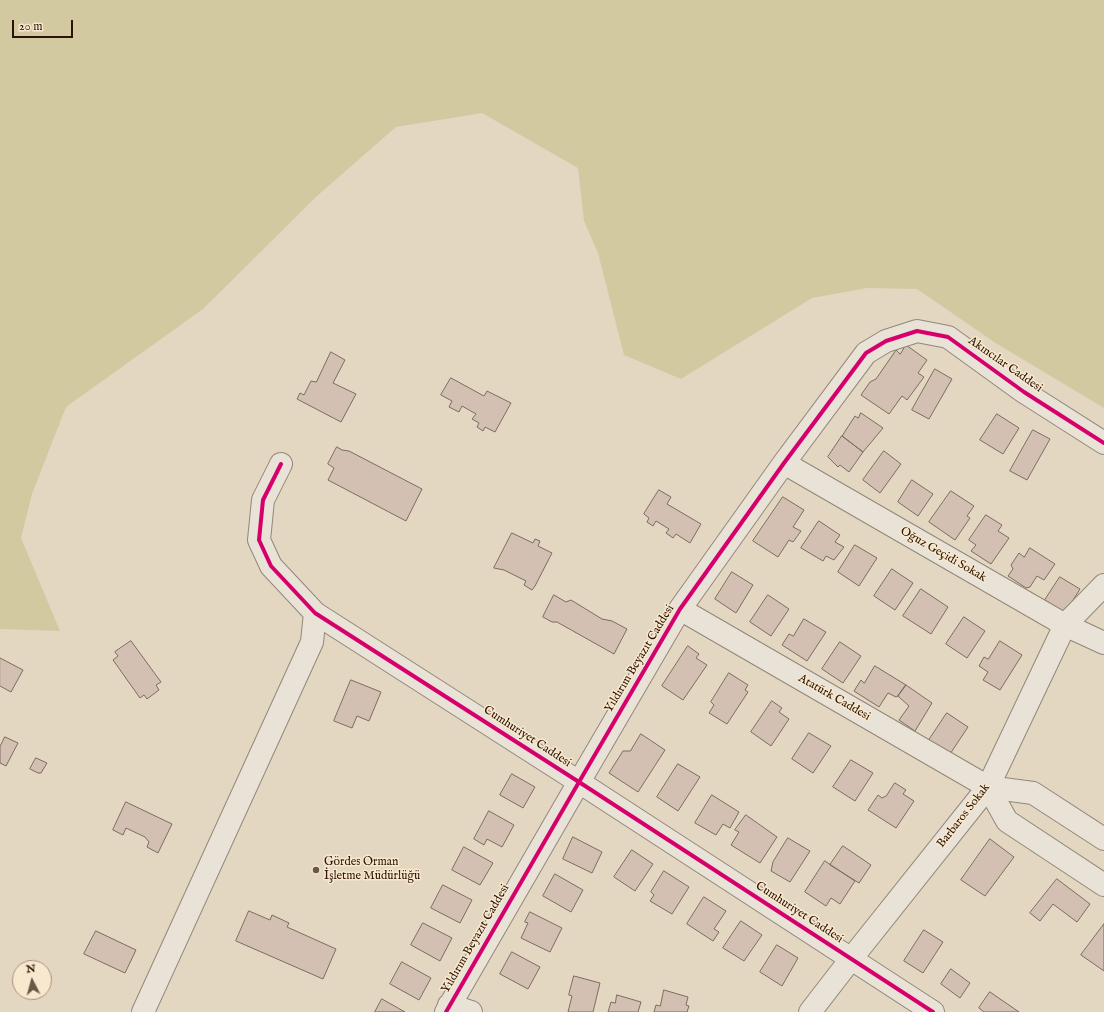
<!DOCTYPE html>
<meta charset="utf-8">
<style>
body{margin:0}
#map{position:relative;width:1104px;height:1012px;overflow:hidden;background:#e4d7c1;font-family:"IM FELL English",serif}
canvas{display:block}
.north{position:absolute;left:12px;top:960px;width:40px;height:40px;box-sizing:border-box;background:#f7e8ce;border:1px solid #a6927d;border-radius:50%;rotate:354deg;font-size:11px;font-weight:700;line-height:16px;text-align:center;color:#2c1203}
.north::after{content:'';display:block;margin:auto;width:14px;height:18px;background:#6c5746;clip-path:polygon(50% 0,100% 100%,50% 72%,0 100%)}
.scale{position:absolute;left:12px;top:20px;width:61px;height:18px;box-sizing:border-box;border:2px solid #2c1203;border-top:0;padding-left:5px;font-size:12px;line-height:14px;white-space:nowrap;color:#2c1203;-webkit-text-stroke:3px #f7e8ce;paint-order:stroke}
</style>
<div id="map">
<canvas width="1104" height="1012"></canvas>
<div class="north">N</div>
<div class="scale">20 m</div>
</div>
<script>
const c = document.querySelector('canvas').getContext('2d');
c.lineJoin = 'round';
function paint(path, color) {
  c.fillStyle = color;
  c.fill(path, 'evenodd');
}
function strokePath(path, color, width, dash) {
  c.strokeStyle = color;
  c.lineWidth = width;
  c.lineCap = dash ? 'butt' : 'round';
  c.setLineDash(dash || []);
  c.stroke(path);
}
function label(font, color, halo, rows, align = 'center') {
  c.font = font + ' "IM FELL English",serif';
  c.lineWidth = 3;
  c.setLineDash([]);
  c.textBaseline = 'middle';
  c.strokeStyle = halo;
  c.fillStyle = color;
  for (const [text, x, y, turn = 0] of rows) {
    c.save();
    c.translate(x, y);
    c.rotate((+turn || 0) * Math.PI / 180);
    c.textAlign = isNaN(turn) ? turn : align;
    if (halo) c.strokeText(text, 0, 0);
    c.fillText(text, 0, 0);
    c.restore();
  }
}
paint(new Path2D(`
 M0,0H1104V408L997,344L917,289L867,288L812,298L681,379L624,355L598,253L584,221L578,168L482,113L396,127L317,196L203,309L66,407L32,494L21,538L60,631L0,629Z`), '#d2c9a1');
const building = new Path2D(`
 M906,345L927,360L918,373L924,377L907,400L902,396L889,414L861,395L870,382L876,379L896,350L900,354Z
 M331,352L345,360L333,383L356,394L341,422L297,399L300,393L304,395L311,381L316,382Z
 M935,369L952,379L929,419L912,410Z
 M451,378L484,396L487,391L511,403L495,432L485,427L483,431L477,427L479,423L472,419L476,414L462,406L459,412L449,407L452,401L441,395Z
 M861,413L883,428L863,452L842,436L855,416L858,418Z
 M997,414L1019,428L1003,454L980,440Z
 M1033,430L1050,439L1027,480L1010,471Z
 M842,436L863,452L849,472L840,465L838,467L828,457Z
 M337,447L342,450L349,451L422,489L406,521L328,480L334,468L328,464Z
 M884,451L901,464L880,493L863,480Z
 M912,480L933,494L918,516L898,502Z
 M659,490L671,497L667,504L701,524L690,543L676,534L673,538L666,533L669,529L656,521L653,526L647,522L649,518L644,514Z
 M951,491L974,506L967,516L970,518L955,540L929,522Z
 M783,497L804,510L793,527L801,531L793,542L789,540L778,557L753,541Z
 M986,515L1002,525L998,531L1009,538L991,564L971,551L976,545L969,540Z
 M819,521L840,535L835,542L844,547L834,560L826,556L823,561L801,548Z
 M512,533L533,543L535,539L540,541L538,546L552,553L535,586L532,590L524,585L526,581L504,570L494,568Z
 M855,545L877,558L859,586L838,572Z
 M1030,548L1055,564L1044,580L1037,576L1030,587L1026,588L1008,576L1013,569L1011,565L1019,553L1024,557Z
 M892,569L913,583L895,610L874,596Z
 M732,572L753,585L736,613L715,599Z
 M1060,577L1080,589L1065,613L1045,600Z
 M921,589L948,607L931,634L903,616Z
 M554,595L566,602L571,600L602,619L612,621L627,629L614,654L557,622H552L543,617Z
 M768,595L789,609L771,636L750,622Z
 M964,617L985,631L967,658L946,644Z
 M804,619L826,632L807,661L782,645L789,634L793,636Z
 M131,641L161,682L156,685L159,690L147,699L144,695L140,698L113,660L118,656L115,652Z
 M1000,641L1022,655L1000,690L983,680L988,672L979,666L984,657L988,659Z
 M840,642L861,656L843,683L822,669Z
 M688,646L699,654L696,658L707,665L683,700L662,686Z
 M0,658L23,670L11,692L0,686Z
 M875,666L906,685L898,696L896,697L888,693L879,707L854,691L861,680L864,683Z
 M729,673L748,685L745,690L748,692L727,724L709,713L714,705L711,702Z
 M351,680L381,692L369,721L357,716L352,728L334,721Z
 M906,685L932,703L915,731L899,720L909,706L898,696Z
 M772,701L782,708L779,712L789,719L771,746L751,732Z
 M947,713L968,727L950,754L929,740Z
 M809,733L831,746L813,773L792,759Z
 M641,734L665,750L638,792L609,773L623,751H630Z
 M5,737L18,743L6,766L0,763V747Z
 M36,758L47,763L41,773H38L30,769Z
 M851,760L873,773L855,801L833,787Z
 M678,764L700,777L678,811L657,797Z
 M512,774L535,787L523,808L500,795Z
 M895,783L906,790L903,794L914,801L896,828L868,810L878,795L882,798L886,796Z
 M712,795L739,812L730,828L723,824L716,835L695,823Z
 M126,802L172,824L158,853L147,847L149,842L145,837L126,828L123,835L113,830Z
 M489,811L514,825L502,847L487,839L484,845L474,839Z
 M746,815L777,837L760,863L731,845L739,832L735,830Z
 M573,837L602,852L592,873L563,859Z
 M788,838L810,851L790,882L771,871L773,862Z
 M990,839L1014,857L985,896L961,880Z
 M843,846L871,865L859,883L830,865Z
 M464,847L493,863L480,885L452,870Z
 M632,850L653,864L635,891L614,877Z
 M825,861L855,881L840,904L831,898L826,906L805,892Z
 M664,871L689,887L672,914L650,901L654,895L651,892Z
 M555,874L583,890L571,912L543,896Z
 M1057,879L1090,904L1077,922L1053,904L1040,921L1030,913Z
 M443,885L472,900L460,923L431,908Z
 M704,897L726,911L714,929L719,932L713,941L687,924Z
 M249,911L270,920L272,915L289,923L287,927L336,949L323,979L236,941Z
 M530,912L562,928L550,952L521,938L528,923L525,922Z
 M741,921L762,935L744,961L723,948Z
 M423,923L452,938L440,961L411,945Z
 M1104,924V971L1081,955Z
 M924,930L943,942L923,973L904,961Z
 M96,931L136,950L125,973L84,954Z
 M777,945L798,958L782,986L760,972Z
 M512,952L540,967L528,989L500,974Z
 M402,962L431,978L419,1000L390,984Z
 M951,969L970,983L960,998L941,984Z
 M574,976L600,983L593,1012H568L572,996L569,995Z
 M664,990L688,997L686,1005L689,1006L687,1012H654L656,1005L660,1006Z
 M990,992L1019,1012H984L979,1008Z
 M617,995L641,1002L638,1012H608L611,1002L615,1003Z
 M382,999L405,1012H375Z`);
paint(building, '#d4c0b2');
strokePath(building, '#786d60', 1);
const street = new Path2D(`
 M784,463L1065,625L1104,643
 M281,464L263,500L259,540L271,566L315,613L579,782L933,1012
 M680,609L988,787
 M1104,839L1033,793L988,787L1007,821L1104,885
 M449,1005L471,1012
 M143,1012L312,642L315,613
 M446,1012L579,782L680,609L784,463L866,353L886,341L917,331L948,337L1024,392L1104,443
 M810,1012L851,959L988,787L1065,625L1104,585`);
strokePath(street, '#928779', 24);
strokePath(street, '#e9e2d7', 22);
strokePath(new Path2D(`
 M281,464L263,500L259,540L271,566L315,613L579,782L933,1012
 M446,1012L579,782L680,609L784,463L866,353L886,341L917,331L948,337L1024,392L1104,443`), '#d6006c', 4);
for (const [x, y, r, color] of [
 [316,870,4,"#6c5746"]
]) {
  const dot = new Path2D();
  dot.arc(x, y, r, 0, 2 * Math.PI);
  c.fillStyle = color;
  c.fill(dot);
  strokePath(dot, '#f7e8ce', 1.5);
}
label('12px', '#2c1203', '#f7e8ce', [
 ["Akıncılar Caddesi",1005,365,35],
 ["Oğuz Geçidi Sokak",943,555,30],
 ["Yıldırım Beyazıt Caddesi",640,659,-59],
 ["Atatürk Caddesi",834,698,30],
 ["Cumhuriyet Caddesi",527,737,33],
 ["Barbaros Sokak",964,816,-52],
 ["Cumhuriyet Caddesi",799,913,33],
 ["Yıldırım Beyazıt Caddesi",476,939,-60]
]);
label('12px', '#2c1203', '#f7e8ce', [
 ["Gördes Orman",324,863],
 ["İşletme Müdürlüğü",324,877]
], 'left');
</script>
